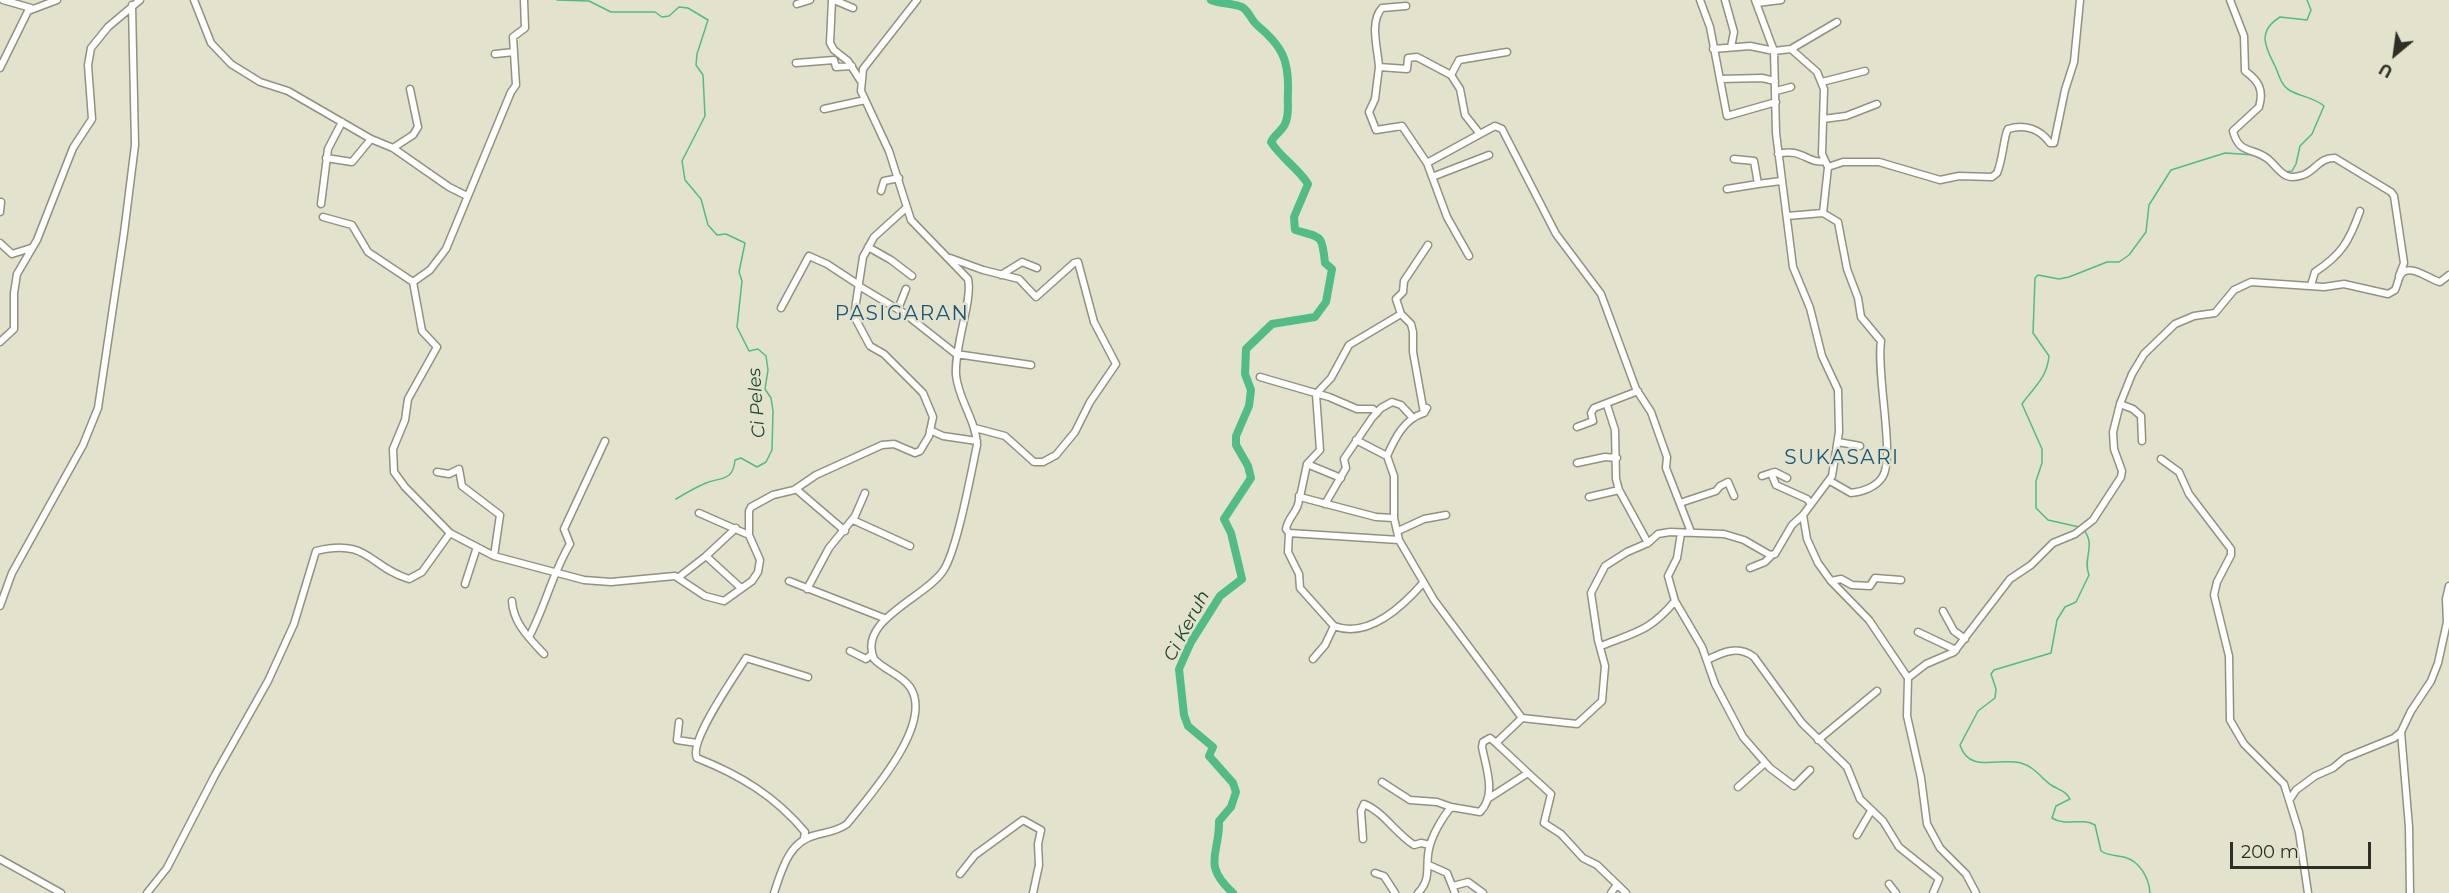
<!DOCTYPE html>
<style>
body{margin:0}
#map{position:relative;width:2449px;height:893px;overflow:hidden;background:#e2e2cd;font-family:Montserrat,sans-serif}
canvas{display:block}
.north{position:absolute;left:2365px;top:24px;width:60px;height:60px;-webkit-text-stroke:4px #e2e2cd;paint-order:stroke;rotate:209deg;font-size:16px;font-weight:700;line-height:24px;text-align:center;color:#2e2e26}
.north::after{content:'';display:block;margin:auto;width:21px;height:27px;background:#2e2e26;clip-path:polygon(50% 0,100% 100%,50% 72%,0 100%)}
.scale{position:absolute;left:2230px;top:842px;width:141px;height:27px;box-sizing:border-box;border:3px solid #2e2e26;border-top:0;padding-left:8px;font-size:18px;line-height:21px;white-space:nowrap;color:#2e2e26;-webkit-text-stroke:4px #e2e2cd;paint-order:stroke}
</style>
<div id="map">
<canvas width="2449" height="893"></canvas>
<div class="north">U</div>
<div class="scale">200 m</div>
</div>
<script>
const c = document.querySelector('canvas').getContext('2d');
c.lineJoin = 'round';
function strokePath(path, color, width, dash) {
  c.strokeStyle = color;
  c.lineWidth = width;
  c.lineCap = dash ? 'butt' : 'round';
  c.setLineDash(dash || []);
  c.stroke(path);
}
function label(font, color, halo, rows, align = 'center') {
  c.font = font + ' Montserrat,sans-serif';
  c.lineWidth = 5;
  c.setLineDash([]);
  c.textBaseline = 'middle';
  c.strokeStyle = halo;
  c.fillStyle = color;
  for (const [text, x, y, turn = 0] of rows) {
    c.save();
    c.translate(x, y);
    c.rotate((+turn || 0) * Math.PI / 180);
    c.textAlign = isNaN(turn) ? turn : align;
    if (halo) c.strokeText(text, 0, 0);
    c.fillText(text, 0, 0);
    c.restore();
  }
}
strokePath(new Path2D(`
 M557,0L589,1L611,12H655L662,17L669,16L679,7L688,8L708,20L697,54L696,65L703,75L705,116L682,161L685,180L701,199L708,225L717,235L726,234L745,243L739,272L742,281L737,327L749,351L758,349L766,356L768,370L765,389L771,398L773,411L772,450L766,462L757,467L741,458L735,460C733,481 722,477 706,483C696,487 686,493 676,499
 M2285,172L2292,171L2296,164L2300,146L2312,134L2324,106C2313,97 2301,97 2289,90C2281,85 2279,75 2275,66C2266,48 2256,32 2280,17L2307,20L2311,10L2307,0
 M2079,527L2048,520L2036,508V481L2042,463V449L2022,404C2034,387 2047,378 2049,356L2033,333L2035,278L2038,275L2059,279L2069,277L2107,262H2119L2129,255L2146,232L2149,205L2171,170L2225,153L2255,155
 M2083,529C2097,545 2082,559 2089,575L2076,602L2065,607L2057,620L2051,653L1994,670L1991,674L1996,689L1995,698L1978,711L1960,745C1969,774 1999,757 2021,763C2035,767 2041,778 2051,785C2059,790 2066,791 2070,799L2056,806L2052,818C2066,827 2081,817 2095,825L2101,851C2108,856 2116,855 2124,857C2140,861 2149,878 2150,893`), '#51bc86', 1.5);
strokePath(new Path2D(`
 M1211,0C1220,4 1233,3 1242,7C1249,11 1251,20 1257,25C1282,46 1289,59 1288,92C1287,103 1290,113 1285,124C1282,131 1275,134 1271,142C1281,158 1298,168 1308,184L1294,217L1295,230C1321,238 1322,233 1325,263L1332,269L1326,302L1315,317L1272,324L1246,349L1245,374L1251,390L1249,406L1236,436V445L1248,466L1251,478L1224,519L1231,533L1242,579L1220,596L1191,642L1179,669L1184,715L1188,726L1213,747L1209,756L1233,783L1236,792L1231,807L1219,821C1220,854 1201,864 1233,893`), '#51bc86', 8);
const minor = new Path2D(`
 M3,0L31,8
 M194,0L211,43L231,64L260,82L288,91L371,139L393,148L449,187L467,196
 M832,0L830,43L834,50L848,61L860,80
 M834,0L853,8
 M1700,0L1710,27L1727,116L1776,102
 M1725,0L1734,32L1731,47
 M1755,0L1774,51L1776,133L1793,267L1810,308L1822,356L1838,390L1839,432L1832,476L1803,515L1807,539L1818,563L1831,581L1869,620L1908,678L1907,716L1921,778L1927,824L1940,848L1966,874L1976,893
 M2230,0L2244,36L2245,71C2259,81 2264,90 2259,107L2233,131C2239,155 2253,147 2268,159C2280,169 2283,182 2303,175C2315,171 2320,157 2335,158L2391,192L2394,196L2404,263L2399,276
 M1757,3L1781,0
 M797,4L810,0
 M1406,6L1382,8C1369,22 1378,49 1379,67L1407,69L1408,58L1417,57L1451,75
 M1713,49L1750,46L1774,51L1791,49L1817,72L1824,89L1822,154L1828,167L1823,213L1838,222L1847,269L1858,298L1861,317L1881,341C1876,373 1895,455 1883,476C1877,487 1862,492 1851,493L1830,481
 M1791,49L1837,22
 M1507,52L1459,60L1451,75L1460,89L1465,115L1480,134L1495,126L1502,129L1556,234L1601,294L1636,389L1651,412L1667,457L1666,468L1691,532
 M495,54L514,52
 M796,63L834,60L836,67L852,66
 M1379,67L1375,99L1369,112L1376,130L1402,126L1427,163L1480,134
 M0,68L28,11L57,0
 M1720,79L1762,78L1775,81
 M1822,82L1865,71
 M1776,91L1791,87
 M824,109L865,100
 M1823,119L1846,116L1877,104
 M393,148L413,135L418,127L410,89
 M1778,154C1801,147 1809,165 1825,161
 M326,158L352,162L371,139
 M1734,159L1754,161L1758,184L1781,181
 M1427,163L1447,217L1469,256
 M1828,167L1843,162H1879L1940,180L1959,176L1992,177L1997,173C2003,160 2004,134 2008,129C2025,124 2040,129 2050,143H2054L2065,90L2074,62L2080,0
 M1432,177L1489,155
 M1727,189L1758,184
 M881,191L884,181L899,178
 M321,204L328,149L342,122
 M0,212L1,202
 M1787,216L1823,213
 M323,217L352,225L368,252L413,282
 M0,243L12,254L31,248
 M868,247L891,260L912,276
 M950,258L983,270L1019,279L1036,297L1074,263L1078,262L1094,322L1116,364L1090,402L1075,432L1056,455L1043,462H1034L1005,436L975,428
 M1001,275L1022,262L1037,268
 M2311,285L2315,272C2341,255 2349,242 2360,211
 M859,286L904,313L956,354L1031,365
 M781,308L809,256L827,264L859,285
 M898,309L906,289
 M1401,314L1396,299L1403,292L1404,281L1428,245
 M0,342L14,329V293L17,274L37,240L73,148L92,119L88,65L91,48L108,27L140,0
 M1260,377L1329,397L1357,409H1373L1377,413
 M2120,404L2133,409L2141,416L2142,441
 M1607,405L1615,430L1616,479L1619,490L1648,543
 M1427,408L1424,413C1404,419 1395,438 1387,456L1394,476V518L1399,540L1434,600L1522,718L1496,743L1528,773L1489,798
 M1577,427L1593,421L1591,413L1594,408L1638,391
 M930,430L943,436L977,441
 M1356,440L1387,456
 M1838,442L1860,446
 M2161,459L2179,472L2189,494L2231,549V555L2217,582L2214,595L2229,656L2230,720L2244,744L2284,784L2299,832L2308,893
 M1577,463L1605,457L1617,458
 M1307,464L1341,478
 M437,472L449,474L459,469L462,486L500,515L494,556
 M1762,476L1771,473
 M1787,478L1775,472L1771,473L1776,485L1807,499L1811,504
 M796,489L845,531
 M1589,497L1619,490
 M1680,503L1716,491L1720,486L1728,482L1734,496
 M1325,504L1346,468L1344,459L1372,418L1381,408L1392,402L1401,405L1412,417
 M699,513L749,535
 M1394,518L1376,517L1300,497L1307,464L1320,450L1316,394L1331,378L1349,345L1401,314L1411,324L1413,332V352L1424,413
 M853,520L910,546
 M1398,531L1424,519L1446,515
 M450,533L405,487L394,472L393,449L405,420L408,399L437,347L422,331L413,282L430,270L446,249L511,92L516,85L513,37L525,28L524,0
 M1289,533L1286,529C1288,516 1300,511 1299,496
 M1681,533L1677,558L1668,576L1675,601L1702,647L1715,684L1743,737L1770,768L1794,786L1810,770
 M706,556L741,588
 M1750,568L1765,562L1772,555
 M679,577L706,556L736,528
 M789,581L884,618
 M1831,581L1841,579L1852,585L1870,586L1875,578L1901,580
 M465,584L477,547
 M807,589L829,548L855,516L865,493
 M512,601C513,623 530,639 544,654
 M0,606L12,573L83,445L98,408L124,233L135,145L132,5
 M1943,611L1954,631L1965,639
 M1334,626L1300,588L1299,574L1288,552L1289,533L1399,540
 M1918,632L1956,650
 M529,637C545,607 552,574 570,544L564,529L605,441
 M1601,646C1636,632 1650,631 1675,601
 M850,651L866,659L872,654
 M1313,659L1325,645L1334,626C1368,639 1402,607 1423,583
 M1707,660C1723,652 1738,645 1754,657L1802,723L1847,767L1860,799L1883,821L1899,847L1939,879L1933,893
 M1908,678L1926,664L1954,652L2010,579L2031,565L2053,543L2075,534L2093,520L2121,477L2122,471L2114,449L2113,432L2120,404L2132,374L2144,354L2175,324L2194,316L2215,313L2234,290L2251,282L2324,287L2344,284L2388,294L2395,290C2397,286 2398,280 2400,276C2408,261 2430,280 2440,282L2449,275
 M1522,718L1577,724L1602,701L1605,666L1598,640L1591,593L1605,566L1627,552L1648,543L1658,534L1670,532L1724,534L1744,540L1770,555L1775,554L1792,525L1803,515
 M679,722L677,740L697,743
 M2401,732L2409,827L2410,893
 M1818,740L1877,691
 M1528,773L1551,794L1544,823L1561,834L1583,858L1597,865L1626,893
 M1382,782L1410,800L1437,802L1451,807
 M1738,787L1765,763
 M2290,799L2296,790L2315,776L2333,768L2345,758L2394,738L2401,732L2411,711L2431,681L2438,663L2447,622L2446,599L2449,586
 M1857,835L1871,811
 M804,838L805,832C775,796 740,775 697,758C688,742 735,676 746,658L808,677
 M1363,839L1361,811L1364,804C1384,812 1396,834 1414,845L1421,843L1430,845
 M0,859L61,893
 M1429,865L1447,873L1455,893
 M1375,873L1384,876L1395,893
 M960,874L975,855L1023,820L1041,830L1038,844L1039,865L1033,893
 M1889,884L1896,893
 M1453,886L1468,882L1483,893
 M147,893L167,868L215,775L268,681L294,624L316,551C369,538 369,567 409,579L422,572L450,533L494,556L584,580L611,582L675,576L705,596L724,601L752,581L758,572L760,560L749,535V511L751,507L773,495L794,490L816,475L882,445L894,444L915,453L920,451L929,436L933,417L923,393L884,354L870,346L854,316L863,257L874,237L906,208
 M774,893C782,869 789,841 816,835C827,832 838,831 847,824C869,796 935,724 910,687C902,675 884,670 874,659C857,620 925,598 943,571C957,551 971,473 977,445C976,420 958,399 956,375C954,346 973,300 968,279L911,220L889,151L861,91L863,69L917,0
 M1418,893C1432,879 1425,866 1429,849C1432,835 1442,818 1451,807L1480,812C1497,795 1486,768 1482,747L1483,742L1490,738L1496,743
 M1611,893L1616,886`);
strokePath(minor, '#92927e', 9);
strokePath(minor, '#fff', 6);
label('italic 18px', '#1a4730', '#e2e2cd', [
 ["Ci Peles",757,403,-94],
 ["Ci Keruh",1187,626,-62]
]);
c.letterSpacing = '1.5px';
label('20px', '#1b5777', '#e2e2cd', [
 ["PASIGARAN",902,314],
 ["SUKASARI",1842,458]
]);
c.letterSpacing = '0px';
</script>
